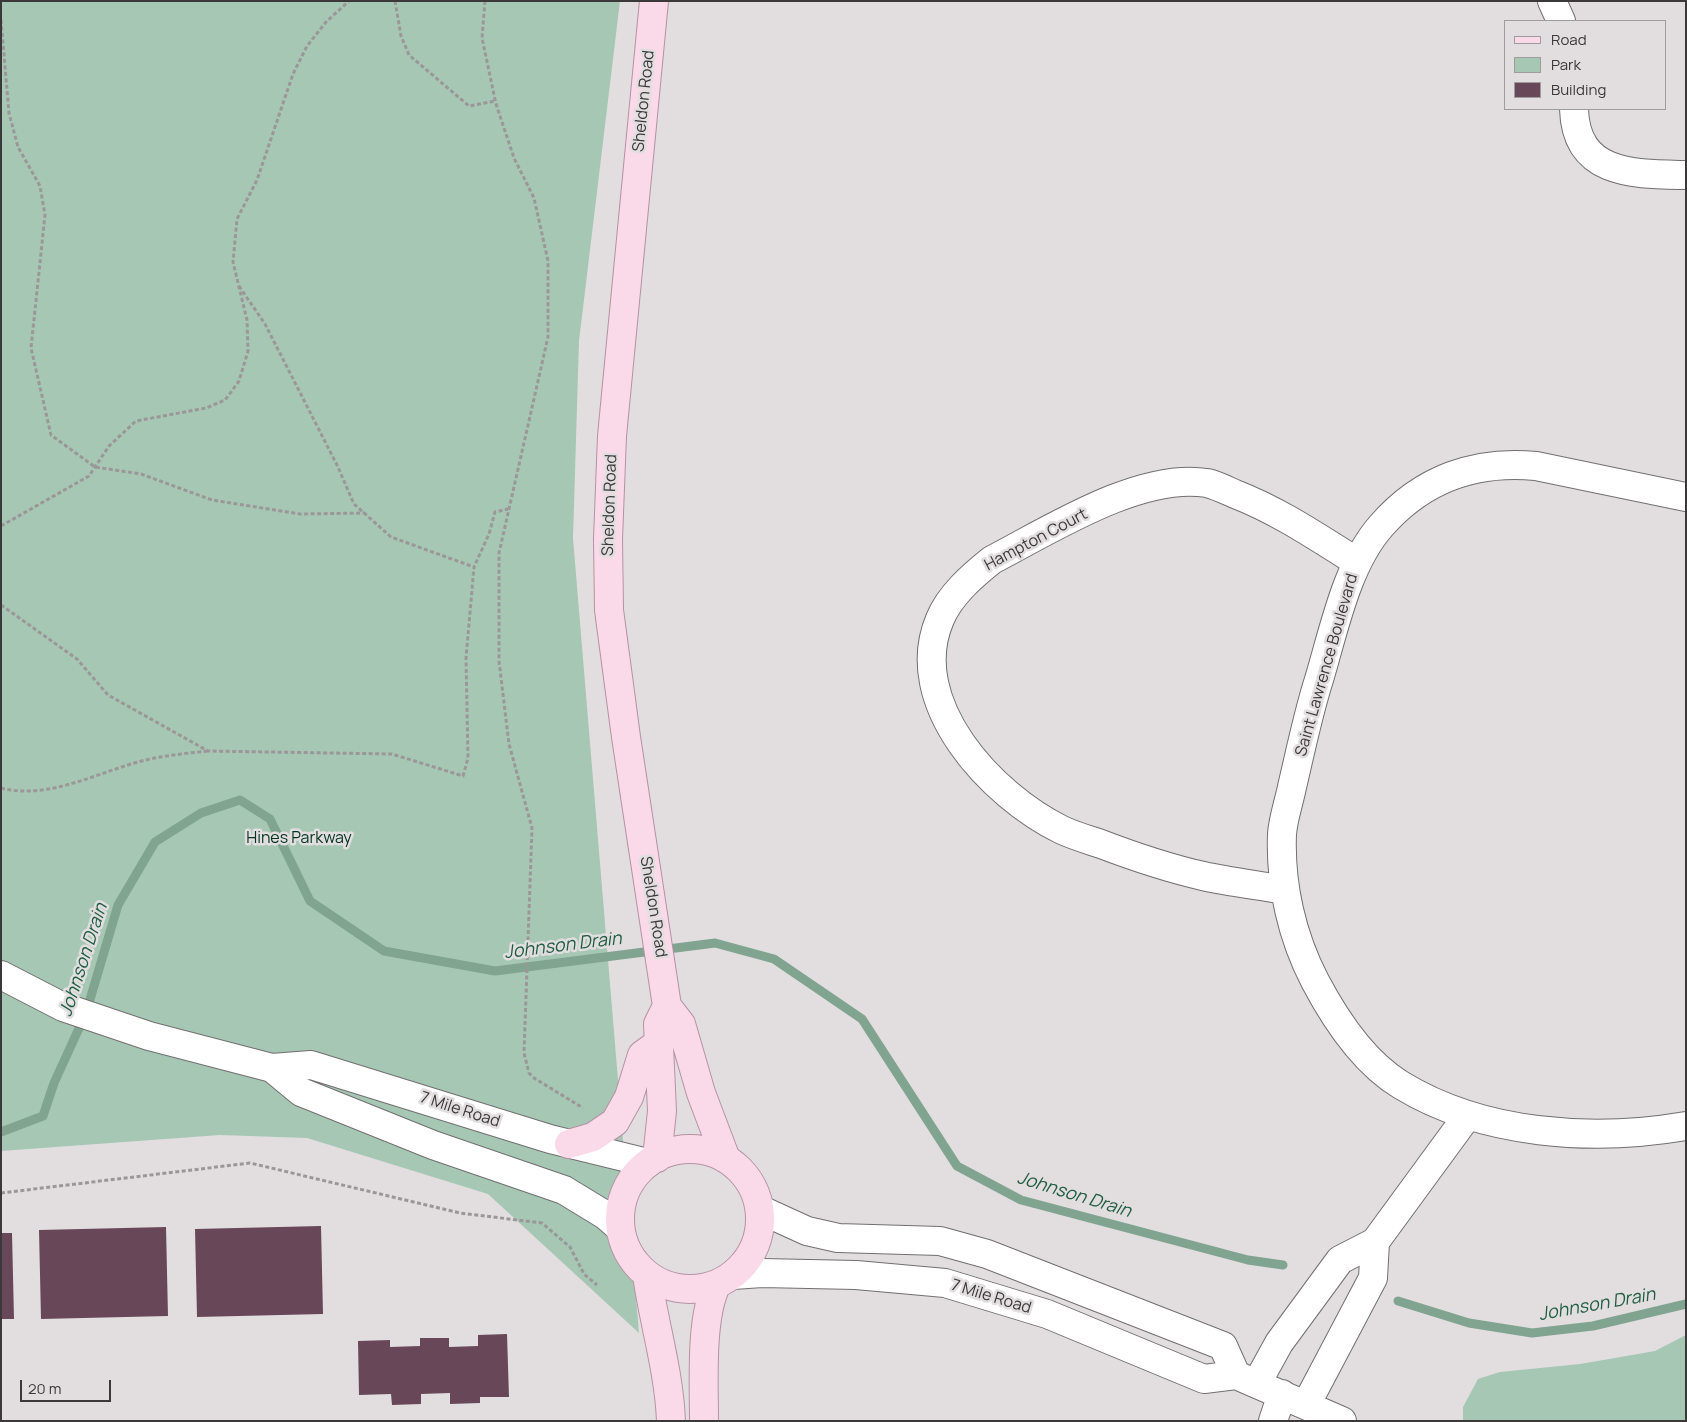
<!DOCTYPE html>
<style>
body{margin:0}
#map{position:relative;width:1687px;height:1422px;overflow:hidden;background:#e2dee0;font-family:Manrope,sans-serif}
canvas{display:block}
.frame{position:absolute;inset:0;border:2px solid #3a3839;pointer-events:none}
.legend{position:absolute;left:1504px;top:20px;width:162px;height:90px;box-sizing:border-box;background:#e2dee0;border:1px solid #9f9c9d;margin:0;padding:6px 9px;list-style:none;font-size:15px;color:#3a3839}
.legend li{display:flex;align-items:center;gap:10px;height:25px}
.legend b{width:25px;border:1px solid #9f9c9d}
.scale{position:absolute;left:20px;top:1380px;width:91px;height:22px;box-sizing:border-box;border:2px solid #3a3839;border-top:0;padding-left:6px;font-size:15px;line-height:18px;white-space:nowrap;color:#3a3839;-webkit-text-stroke:4px #e2dee0;paint-order:stroke}
</style>
<div id="map">
<canvas width="1687" height="1422"></canvas>
<div class="frame"></div>
<ul class="legend">
<li><b style="height:6px;background:#fadae9"></b>Road</li>
<li><b style="height:14px;background:#a6c7b4"></b>Park</li>
<li><b style="height:14px;background:#684858"></b>Building</li>
</ul>
<div class="scale">20 m</div>
</div>
<script>
const c = document.querySelector('canvas').getContext('2d');
c.lineJoin = 'round';
function paint(path, color) {
  c.fillStyle = color;
  c.fill(path, 'evenodd');
}
function strokePath(path, color, width, dash) {
  c.strokeStyle = color;
  c.lineWidth = width;
  c.lineCap = dash ? 'butt' : 'round';
  c.setLineDash(dash || []);
  c.stroke(path);
}
function label(font, color, halo, rows, align = 'center') {
  c.font = font + ' Manrope,sans-serif';
  c.lineWidth = 5;
  c.setLineDash([]);
  c.textBaseline = 'middle';
  c.strokeStyle = halo;
  c.fillStyle = color;
  for (const [text, x, y, turn = 0] of rows) {
    c.save();
    c.translate(x, y);
    c.rotate((+turn || 0) * Math.PI / 180);
    c.textAlign = isNaN(turn) ? turn : align;
    if (halo) c.strokeText(text, 0, 0);
    c.fillText(text, 0, 0);
    c.restore();
  }
}
paint(new Path2D(`
 M1,1H620L579,341L573,538L639,1333L488,1194L307,1138L220,1135L1,1151Z
 M1686,1335V1421H1463V1407L1478,1379L1500,1372L1580,1364L1655,1351Z`), '#a6c7b4');
strokePath(new Path2D(`
 M1,1132L43,1116L54,1083L86,1013L118,905L155,842L201,813L240,800L270,819L310,901L384,951L495,971L715,943L774,959L862,1019L957,1166L1021,1200L1248,1260L1283,1265
 M1398,1301L1469,1323L1532,1333L1593,1326L1686,1304`), '#80a490', 9);
paint(new Path2D(`
 M321,1226L323,1314L197,1317L195,1229Z
 M166,1227L168,1316L41,1319L39,1230Z
 M1,1233H12L14,1319H1Z
 M507,1334L509,1397H480V1403L450,1404V1393L421,1394V1404L392,1405L391,1394L359,1395L358,1341L390,1340V1347L420,1346V1338H449V1347L478,1346V1335Z`), '#684858');
const minor = new Path2D(`
 M1552,1L1561,21
 M1574,109C1576,176 1635,174 1686,175
 M1686,497L1536,466C1475,460 1422,479 1381,526C1345,567 1333,635 1317,686C1307,719 1300,753 1292,787C1289,802 1283,819 1282,834C1280,885 1292,937 1315,981C1335,1019 1363,1062 1401,1085C1483,1135 1593,1142 1686,1126
 M1285,890C1258,885 1230,882 1203,876C1168,868 1135,857 1101,844C1089,840 1075,836 1062,830C992,796 904,703 940,619C950,595 972,576 992,560C1050,530 1140,472 1207,483C1216,485 1226,490 1235,494C1279,511 1317,537 1357,562
 M1,975L63,1007L149,1036L272,1068L311,1065L550,1139L648,1163
 M272,1068L301,1092L433,1145L564,1190L605,1215L620,1228
 M761,1210L807,1231L838,1238L940,1241L987,1254L1223,1346L1236,1375
 M1375,1242L1468,1115
 M733,1275L762,1273L856,1275L945,1283L1047,1314L1204,1379L1236,1375L1342,1421
 M1257,1383L1279,1343L1340,1260L1375,1242L1373,1278L1306,1405
 M1273,1421L1282,1394`);
const major = new Path2D(`
 M654,1L612,436L608,539L609,610L626,737L667,1006L681,1024L701,1093L726,1159
 M569,1144L593,1137L615,1122L629,1097L642,1055L660,1042
 M620 1219a70 70 0 1 1 140 0a70 70 0 1 1-140 0Z
 M657,1158L662,1111L658,1024L667,1006
 M647,1275C654,1324 669,1371 671,1421
 M704,1421C704,1384 700,1316 717,1284`);
strokePath(minor, '#726f70', 30);
strokePath(major, '#b592a2', 30);
strokePath(new Path2D(`
 M395,1L401,36L409,55L469,106L495,101
 M485,1L482,38L496,104L514,158L534,198L548,261V337L499,553V661L509,744L532,828L524,1053L529,1073L534,1078L583,1108
 M1,20L9,113L18,147L40,186L45,215L31,348L51,435L95,467L141,474L212,500L300,514L365,513
 M239,286L265,324L337,465L354,504L391,537L474,567
 M1,526L89,476L109,446L136,421L206,408L225,400L239,381L248,351L247,320L233,262L237,219L257,180L293,74L307,46L326,22L349,1
 M1,605L77,659L108,695L208,751L392,754L463,776L468,758L466,658L474,567L489,534L495,512L508,509
 M1,788C51,801 103,769 150,759C169,755 189,753 208,751
 M1,1193L250,1163L460,1213L542,1223L570,1247L584,1274L597,1285`), '#9b9799', 3, [4, 2.5]);
strokePath(minor, '#fff', 28);
strokePath(major, '#fadae9', 28);
label('16px', '#3a3839', '#e2dee0', [
 ["Sheldon Road",644,101,-84],
 ["Sheldon Road",610,505,-88],
 ["Hampton Court",1036,540,-28],
 ["Saint Lawrence Boulevard",1327,665,-74],
 ["Sheldon Road",653,907,81],
 ["7 Mile Road",460,1110,18],
 ["7 Mile Road",991,1297,17]
]);
label('16px', '#023521', '#e2dee0', [
 ["Hines Parkway",299,839]
]);
label('italic 18px', '#205e42', '#e2dee0', [
 ["Johnson Drain",563,946,-7],
 ["Johnson Drain",84,960,-72],
 ["Johnson Drain",1074,1195,17],
 ["Johnson Drain",1597,1305,-10]
]);
</script>
